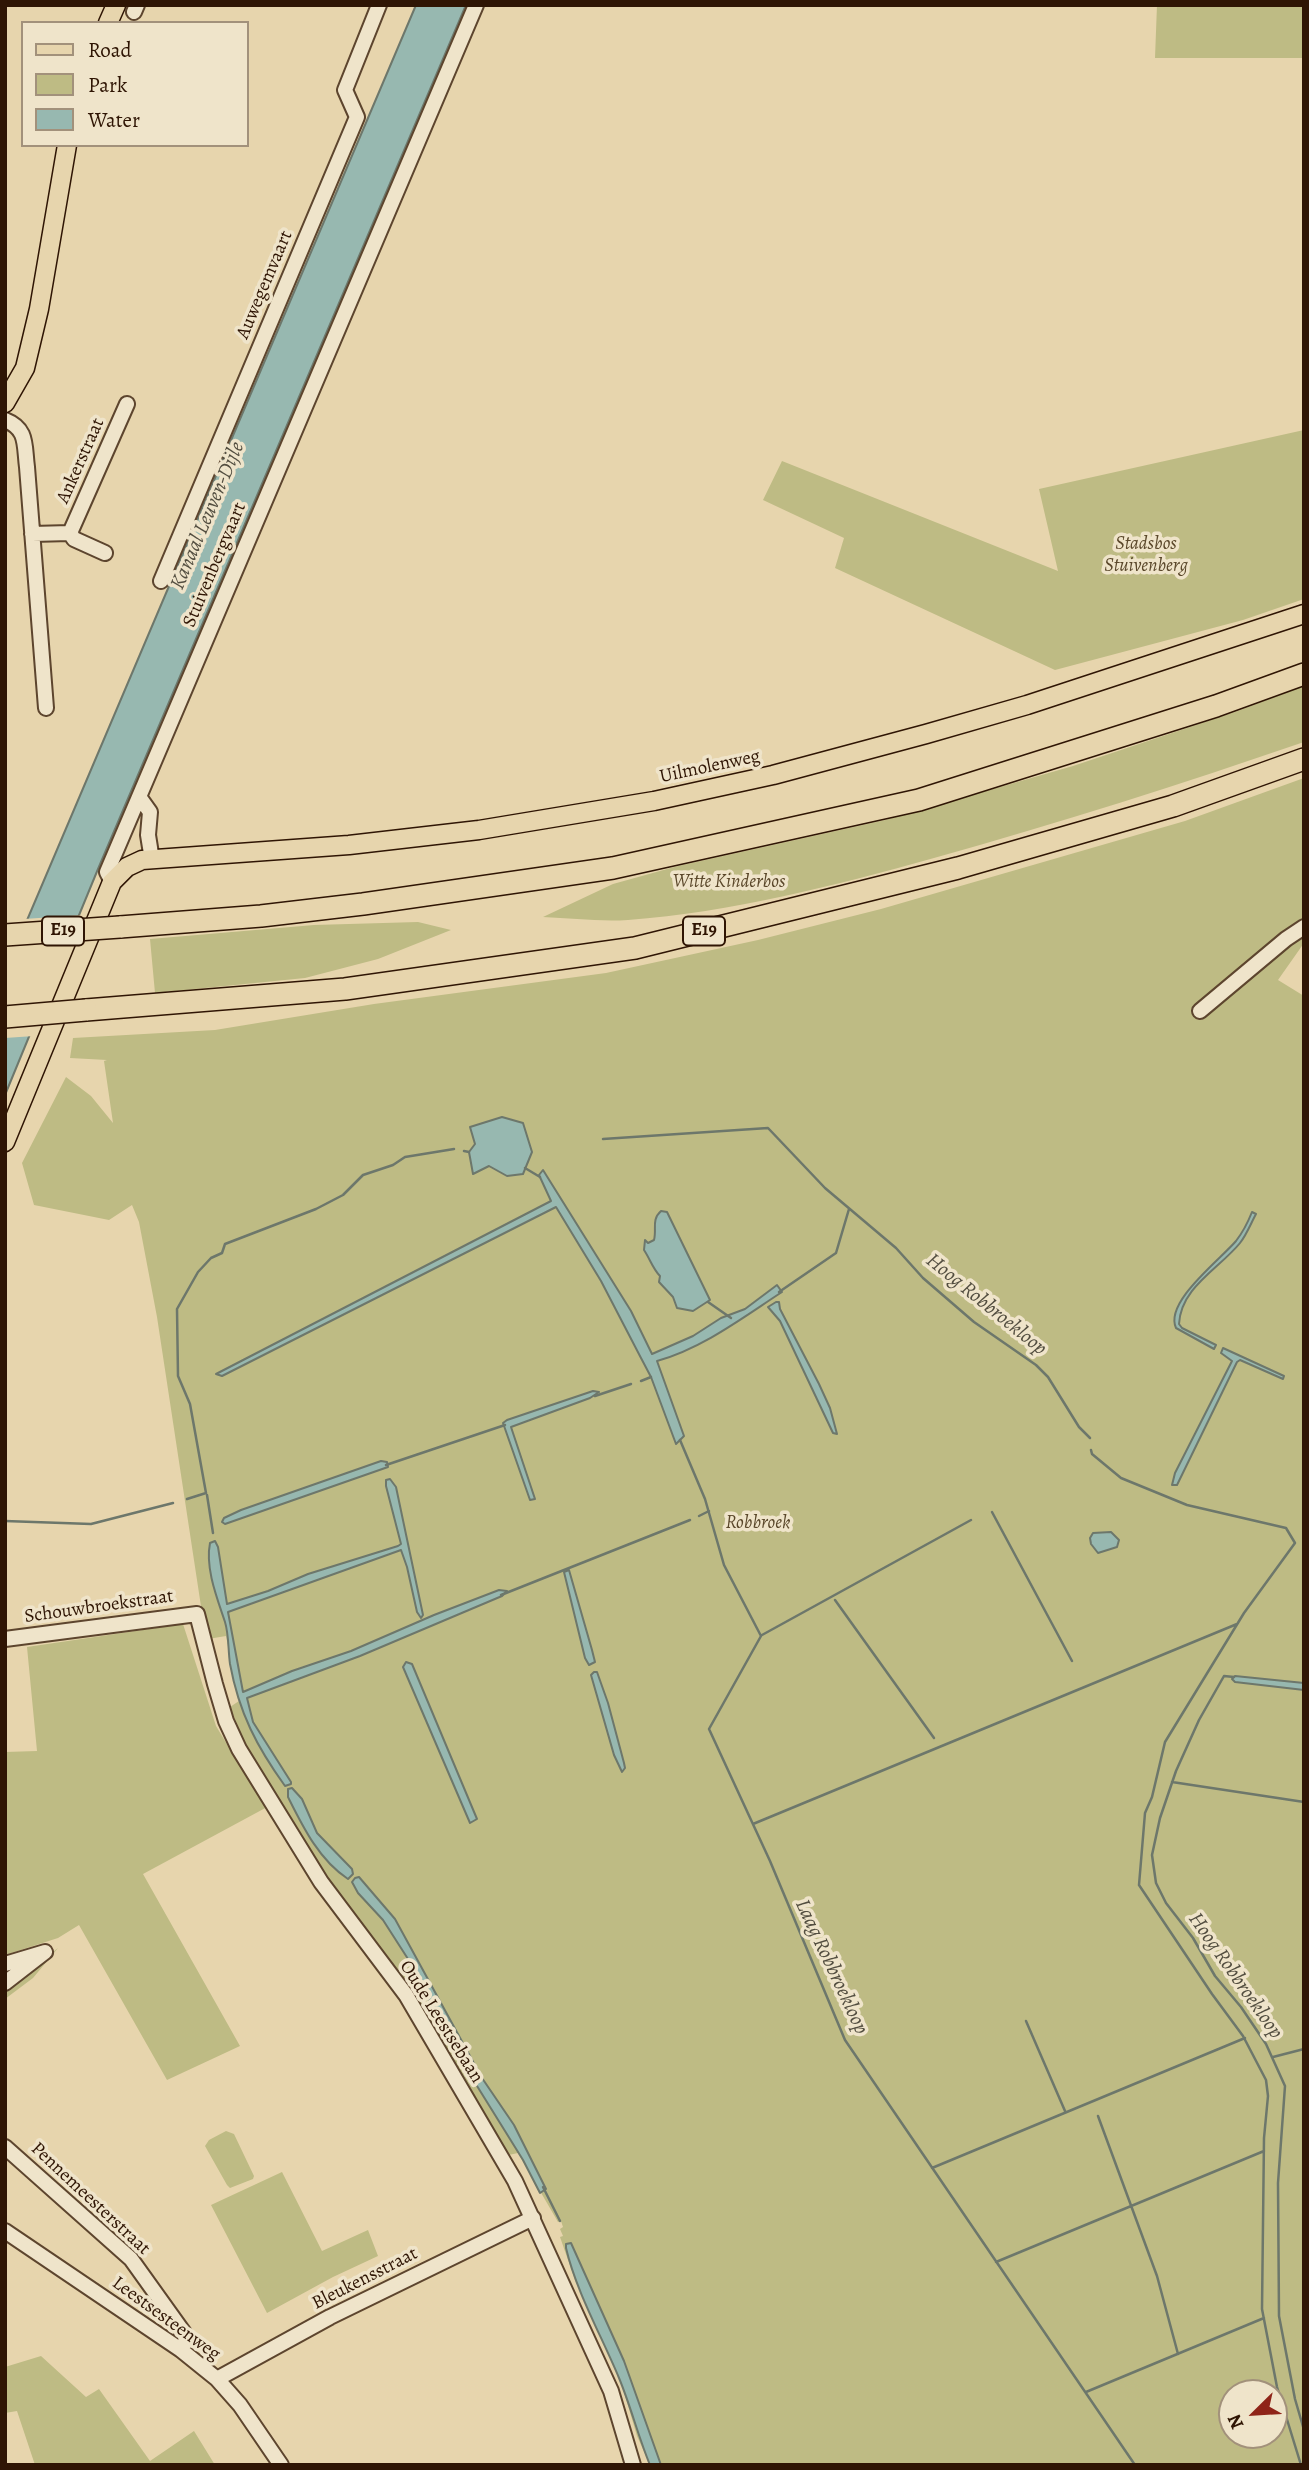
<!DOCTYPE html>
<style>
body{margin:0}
#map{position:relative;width:1309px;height:2470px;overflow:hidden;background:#e7d5ad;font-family:Alegreya,serif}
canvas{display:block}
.frame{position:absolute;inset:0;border:7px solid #2f1504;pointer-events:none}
.legend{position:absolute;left:21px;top:21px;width:228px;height:126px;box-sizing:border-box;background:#efe4ca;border:2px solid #a2917b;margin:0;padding:9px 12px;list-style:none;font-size:21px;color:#2f1504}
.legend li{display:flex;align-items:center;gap:14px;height:35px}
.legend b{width:35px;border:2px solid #a2917b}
.north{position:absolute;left:1218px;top:2379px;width:70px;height:70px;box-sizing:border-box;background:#efe4ca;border:2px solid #a2917b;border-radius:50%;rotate:246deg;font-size:19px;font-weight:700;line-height:28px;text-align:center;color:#2f1504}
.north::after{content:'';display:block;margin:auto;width:24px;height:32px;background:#8f2418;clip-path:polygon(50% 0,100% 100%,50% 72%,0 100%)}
</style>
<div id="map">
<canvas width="1309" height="2470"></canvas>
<div class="frame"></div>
<ul class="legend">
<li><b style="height:9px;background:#e7d5ad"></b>Road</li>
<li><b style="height:19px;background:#bebb84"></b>Park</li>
<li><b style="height:19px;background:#97b8b0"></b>Water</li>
</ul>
<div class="north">N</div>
</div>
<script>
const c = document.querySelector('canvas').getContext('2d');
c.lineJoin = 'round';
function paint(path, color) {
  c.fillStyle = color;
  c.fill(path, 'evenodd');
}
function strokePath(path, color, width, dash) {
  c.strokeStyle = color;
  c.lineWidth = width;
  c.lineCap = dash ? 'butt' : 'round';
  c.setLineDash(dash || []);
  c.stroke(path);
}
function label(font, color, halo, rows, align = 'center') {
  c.font = font + ' Alegreya,serif';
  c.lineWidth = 7;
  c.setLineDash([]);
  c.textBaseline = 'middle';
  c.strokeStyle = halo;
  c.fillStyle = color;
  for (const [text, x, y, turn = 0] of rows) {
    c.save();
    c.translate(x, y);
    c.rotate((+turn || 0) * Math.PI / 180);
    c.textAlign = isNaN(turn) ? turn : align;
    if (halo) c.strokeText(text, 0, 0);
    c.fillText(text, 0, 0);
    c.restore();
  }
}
paint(new Path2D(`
 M1157,5H1304V58H1155Z
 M1304,430V599L1243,620L1055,670L835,568L844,538L763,500L782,461L1058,571L1039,489Z
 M1304,686V742C1182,784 1059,823 934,858C833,886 732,912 628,920C600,922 571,918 543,917L613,884L678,866L885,820L1073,766L1235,712Z
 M1304,778V943L1278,980L1304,996V2465H650L637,2436L621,2382L575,2280L560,2237L563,2236L560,2229L563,2227L561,2221L558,2222L518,2153L504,2156L339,1900L298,1828L246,1747L230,1707L239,1701L226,1636L208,1639L204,1626L157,1317L139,1222L132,1205L109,1220L34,1205L22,1163L66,1077L91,1096L113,1123L104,1061L107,1060L70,1058L73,1038L215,1030L374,1004L606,973L758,940L881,909L1185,821ZM1232,2393H1274V2435H1232Z
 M418,922L451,930L378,959L305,978L155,993L150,939L314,925Z
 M183,1624L216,1726L263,1804L267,1802L269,1806L143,1874L240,2046L167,2080L79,1925L58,1938L5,1955V1752L37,1751L27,1647Z
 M58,1948L33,1978L5,1999V1990Z
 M226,2131L234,2134L254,2176L253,2179L230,2188L227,2185L205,2146L209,2140Z
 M282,2172L322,2251L368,2230L378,2256L333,2277L267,2313L211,2205Z
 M41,2356L86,2397L99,2389L150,2461L194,2431L215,2465H35L17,2411L5,2413V2367Z`), '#bebb84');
const water = new Path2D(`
 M416,5H466L98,869L5,1095V972Z
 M502,1117L523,1123L532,1152L523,1174L507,1176L489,1166L473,1174L469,1152L475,1144L470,1127Z
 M543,1170L631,1311L652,1354L693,1336L721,1318L745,1309L777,1285L782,1292C742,1318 703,1348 657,1361L684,1436L676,1444L651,1377L641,1358L601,1281L556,1207L222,1376L216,1374L551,1201L539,1175Z
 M661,1211L667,1212L710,1300L693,1311L677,1308L673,1297L659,1282L660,1276C653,1269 650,1259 644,1250L645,1240L648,1243L654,1240C657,1229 651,1220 661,1211Z
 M1252,1212L1256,1214C1251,1223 1247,1234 1240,1243C1219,1269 1181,1287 1179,1324L1182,1328L1216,1345L1214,1349L1176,1328C1164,1302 1221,1259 1236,1241C1243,1232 1248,1222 1252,1212Z
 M776,1302H779L780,1309L819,1384L830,1408L837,1434L833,1433L780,1321L768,1307Z
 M1223,1348L1284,1376L1283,1379L1240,1360L1237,1362L1177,1485H1172L1175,1473L1232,1361L1221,1353Z
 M593,1391L599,1392L590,1398L511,1427L535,1499L530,1500L503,1423L507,1420Z
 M381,1461L387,1462L388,1467L225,1524L222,1522L224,1518L241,1510Z
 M390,1479L396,1487L423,1615L421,1618L417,1612L407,1567L401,1550L228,1612L243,1692L292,1671L351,1651L434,1615L499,1590L507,1591L502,1596L360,1656L247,1698L253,1722L291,1782V1784L285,1786C257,1747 239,1713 230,1664C228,1650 229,1635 225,1622C217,1598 205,1568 210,1543L215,1541L218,1547L227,1604L268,1591L308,1574L398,1546L401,1544L386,1486V1480Z
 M1111,1532L1119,1540L1117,1547L1098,1553L1091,1544L1090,1538L1093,1533Z
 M569,1570L592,1650L595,1662L589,1665L585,1658L564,1572Z
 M406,1662L412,1664L477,1819L470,1823L403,1667Z
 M594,1672H597L608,1703L624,1763L625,1768L622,1772L614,1755L591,1675Z
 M1235,1676L1304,1683V1690L1235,1682L1232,1679Z
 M292,1788L302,1799L317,1833L352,1869L353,1874L348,1879C319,1860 303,1827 288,1797V1789Z
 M359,1877L395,1919L482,2078L514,2125L546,2189L540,2193L523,2160L441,2028L417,1973L383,1920L358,1893L352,1882L355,1878Z
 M571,2243L624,2361L661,2465H650C638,2436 631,2407 619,2378C602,2337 576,2291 566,2248V2244Z`);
paint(water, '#97b8b0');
strokePath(water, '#6d776b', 2);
paint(new Path2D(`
 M84,915L34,1036L5,1038V963L24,919Z`), '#e7d5ad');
strokePath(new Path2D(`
 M603,1139L768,1128L825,1188L896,1248L923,1278L974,1322L1036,1365L1048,1377L1079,1427L1090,1438
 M464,1151L469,1152
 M525,1168L540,1177
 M779,1292L836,1253L849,1209
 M708,1302L731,1318
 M641,1381L651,1377
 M595,1396L631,1384
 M680,1440L705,1499L724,1565L761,1636L709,1729L770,1861L845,2040L1135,2465
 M1091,1450L1092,1454L1121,1478L1187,1505L1286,1528L1295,1543L1244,1613L1165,1742L1152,1797L1145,1813L1139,1885L1212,1994L1243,2036L1266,2080L1268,2096L1264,2138L1262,2309L1277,2387L1301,2465
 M386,1465L505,1425
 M207,1495L213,1533
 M187,1499L206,1493L190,1404L178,1376L177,1309L198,1272L211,1258L222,1253L225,1244L316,1209L343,1195L363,1175L393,1165L405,1157L454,1149
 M992,1512L1072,1661
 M699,1516L709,1511
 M5,1521L91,1524L173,1503
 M501,1595L690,1520
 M835,1600L934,1738
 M762,1635L971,1520
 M1234,1677L1224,1676L1199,1720L1176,1771L1160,1818L1152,1855L1156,1883L1166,1903L1193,1938L1215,1976L1241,2007L1266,2044L1285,2086L1278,2183L1279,2316L1295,2399L1304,2430
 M1172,1782L1304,1802
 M753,1824L1237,1624
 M1026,2021L1065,2111
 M1273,2057L1304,2049
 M1098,2116L1157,2276L1178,2354
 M932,2168L1245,2038
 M543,2187L560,2221
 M996,2262L1264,2151
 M1086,2392L1264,2318`), '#6d776b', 2.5);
const minor = new Path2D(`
 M134,12L137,5
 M5,420C28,429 24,445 27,467L46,708
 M70,533L74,539L105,553
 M32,534L70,533L127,404
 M161,581L357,117L345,90L379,5
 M140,798L150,812L148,835L152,860
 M112,882L107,872L476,5
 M1200,1011L1286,939L1304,927
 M5,1639L197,1614L215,1684L226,1721L239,1749L321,1882L406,1995L515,2181L611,2391L633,2465
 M5,1964L45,1952L5,1983
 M5,2147L131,2259L184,2333L186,2340L181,2350
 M5,2231L181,2350L217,2379L240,2405L281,2465
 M217,2379L330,2317L533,2218`);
const major = new Path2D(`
 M108,23L116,5
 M5,403L25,368L39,309L67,145
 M5,1142L112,882L127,867L142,860L349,845L479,830L654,801L773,775L926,734L1027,705L1304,614`);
const highway = new Path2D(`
 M120,927L261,916L363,904L613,868L919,800L1216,706L1304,674
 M86,1010L345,989L635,948L958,868L1173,806L1304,759`);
strokePath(minor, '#5d452e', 18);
strokePath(major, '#2f1504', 21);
strokePath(highway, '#2f1504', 24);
strokePath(minor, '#efe4ca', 14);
strokePath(major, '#e7d5ad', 18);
strokePath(highway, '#e7d5ad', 21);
const highwayBridge = new Path2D(`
 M5,935L120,927
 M5,1017L86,1010`);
strokePath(highwayBridge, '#2f1504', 24, []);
strokePath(highwayBridge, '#e7d5ad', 21);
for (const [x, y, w] of [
 [63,931,42],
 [704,931,42]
]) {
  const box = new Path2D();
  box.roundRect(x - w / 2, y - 14.5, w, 29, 5);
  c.fillStyle = '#efe4ca';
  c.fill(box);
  strokePath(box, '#2f1504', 2);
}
label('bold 18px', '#2f1504', null, [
 ["E19",63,931],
 ["E19",704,931]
]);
label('19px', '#2f1504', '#efe4ca', [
 ["Auwegemvaart",265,285,-67],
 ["Ankerstraat",81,461,-66],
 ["Stuivenbergvaart",215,565,-67],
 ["Uilmolenweg",710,767,-12],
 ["Schouwbroekstraat",99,1607,-8],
 ["Oude Leestsebaan",441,2022,58],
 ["Pennemeesterstraat",90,2199,43],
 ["Bleukensstraat",365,2279,-27],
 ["Leestsesteenweg",166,2319,36]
]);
label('italic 19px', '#5a472a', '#efe4ca', [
 ["Stadsbos",1146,544],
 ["Stuivenberg",1146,566],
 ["Witte Kinderbos",729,882],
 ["Robbroek",758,1523]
]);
label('italic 21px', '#534e40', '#efe4ca', [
 ["Kanaal Leuven-Dijle",208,516,-67],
 ["Hoog Robbroekloop",986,1305,39],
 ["Laag Robbroekloop",831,1967,65],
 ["Hoog Robbroekloop",1235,1976,55]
]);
</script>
